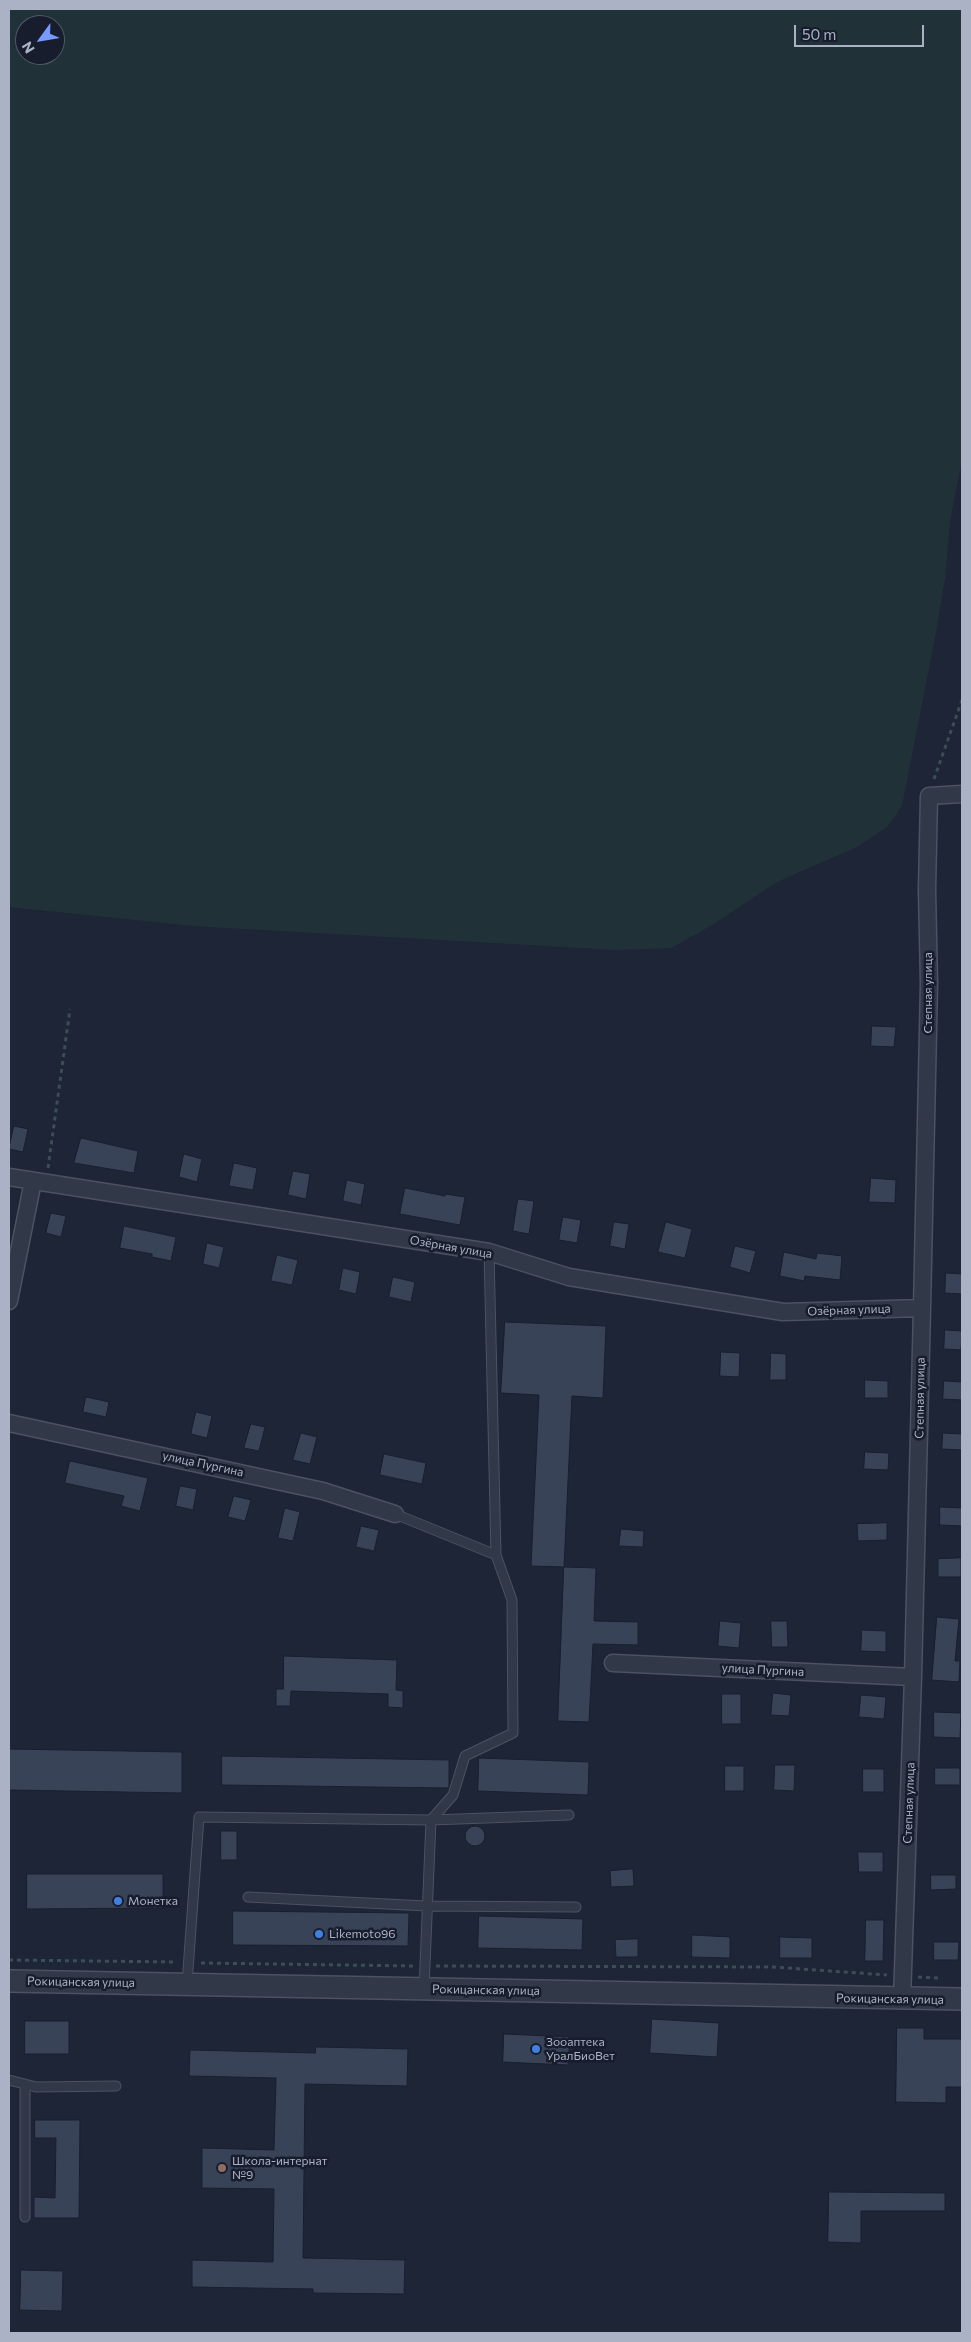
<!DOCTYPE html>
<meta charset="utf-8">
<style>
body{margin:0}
#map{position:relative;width:971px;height:2342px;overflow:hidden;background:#1e2537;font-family:Commissioner,sans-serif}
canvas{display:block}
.frame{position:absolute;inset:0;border:10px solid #abb2c5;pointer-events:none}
.north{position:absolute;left:15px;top:15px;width:50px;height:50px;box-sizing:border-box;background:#171d2c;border:1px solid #525969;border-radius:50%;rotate:238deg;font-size:14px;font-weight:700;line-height:20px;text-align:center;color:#abb2c5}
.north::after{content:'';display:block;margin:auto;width:18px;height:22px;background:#769aff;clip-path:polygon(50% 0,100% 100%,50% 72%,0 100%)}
.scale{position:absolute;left:794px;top:25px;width:130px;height:22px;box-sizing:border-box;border:2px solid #abb2c5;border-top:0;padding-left:6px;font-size:15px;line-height:18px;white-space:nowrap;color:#abb2c5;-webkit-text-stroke:4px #171d2c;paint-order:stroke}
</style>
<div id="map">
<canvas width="971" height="2342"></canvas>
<div class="frame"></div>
<div class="north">N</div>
<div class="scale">50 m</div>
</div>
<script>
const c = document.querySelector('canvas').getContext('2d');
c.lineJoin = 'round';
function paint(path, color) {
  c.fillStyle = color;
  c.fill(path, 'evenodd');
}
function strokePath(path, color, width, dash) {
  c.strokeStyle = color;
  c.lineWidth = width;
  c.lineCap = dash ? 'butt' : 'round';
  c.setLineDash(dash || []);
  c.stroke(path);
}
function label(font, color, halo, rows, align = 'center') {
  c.font = font + ' Commissioner,sans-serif';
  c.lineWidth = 5;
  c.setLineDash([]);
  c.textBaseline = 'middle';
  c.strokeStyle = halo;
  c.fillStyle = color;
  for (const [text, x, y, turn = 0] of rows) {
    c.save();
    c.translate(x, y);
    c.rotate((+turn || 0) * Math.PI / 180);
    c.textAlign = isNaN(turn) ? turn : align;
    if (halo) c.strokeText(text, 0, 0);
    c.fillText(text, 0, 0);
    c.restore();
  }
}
paint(new Path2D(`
 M9,9H962V459L950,522L945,579L935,638L902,806L887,827L857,847L777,882L714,924L671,948L617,950L194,926L9,907ZM25,25H55V55H25Z`), '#203238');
const building = new Path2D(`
 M872,1026L896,1027L894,1047L871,1046Z
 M14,1126L28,1129L23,1152L9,1149Z
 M81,1138L138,1151L134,1173L74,1163Z
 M184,1154L202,1159L197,1182L179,1177Z
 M234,1163L257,1168L253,1190L229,1186Z
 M293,1171L310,1174L306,1199L288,1195Z
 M871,1178L896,1180L895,1203L869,1202Z
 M347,1180L365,1184L361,1205L343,1201Z
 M405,1188L445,1196V1194L465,1197L460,1225L400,1214Z
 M518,1199L534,1201L529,1234L513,1231Z
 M51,1213L66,1216L61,1237L46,1233Z
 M563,1217L581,1220L577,1243L559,1240Z
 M614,1222L629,1224L625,1249L610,1246Z
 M666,1222L692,1229L685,1258L658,1252Z
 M124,1226L176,1237L171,1261L152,1257V1254L120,1248Z
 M207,1243L224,1247L219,1268L203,1264Z
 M735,1246L756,1251L750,1273L730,1267Z
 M784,1252L816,1259L817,1253L842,1256L840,1280L805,1276L804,1281L780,1276Z
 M277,1255L298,1260L292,1285L271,1281Z
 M343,1268L360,1272L356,1294L339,1290Z
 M946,1273L962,1274V1294L945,1293Z
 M393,1277L415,1282L411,1302L389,1297Z
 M505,1322L606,1326L603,1398L572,1396L564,1567L531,1566L539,1395L501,1393Z
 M945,1330L962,1331L961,1350L944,1349Z
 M721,1352L740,1353L739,1377L720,1376Z
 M771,1353L786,1354V1380H770Z
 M865,1380L888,1381V1398H865Z
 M944,1381L962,1382V1400L943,1399Z
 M86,1397L109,1402L106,1417L83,1412Z
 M196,1412L212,1416L207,1438L191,1434Z
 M251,1424L265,1427L259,1451L244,1448Z
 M301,1433L317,1437L310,1464L293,1460Z
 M943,1433L962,1434V1450L942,1449Z
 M865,1452L889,1453L888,1470L864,1469Z
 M384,1454L426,1463L422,1484L380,1475Z
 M70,1461L148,1478L140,1511L121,1506L124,1496L65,1483Z
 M180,1486L197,1489L193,1510L176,1506Z
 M234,1496L251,1500L245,1521L228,1517Z
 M940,1507L962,1508V1526L940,1525Z
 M285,1508L300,1512L293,1541L278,1538Z
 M887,1523V1540L858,1541L857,1524Z
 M361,1526L379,1530L374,1551L356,1547Z
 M621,1529L644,1531L643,1547L619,1546Z
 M961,1558V1577H938V1559Z
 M564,1567L596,1568L594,1621L638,1622V1645L593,1644L589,1722L558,1721Z
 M937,1617L959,1619L955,1661H960L959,1682L932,1680Z
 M720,1621L741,1623L739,1648L718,1646Z
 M771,1621H787L788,1647H772Z
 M862,1630L886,1631V1652L861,1651Z
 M284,1656L397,1660L396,1690L403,1691V1708L388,1707V1694L291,1691L290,1706H276V1689H283Z
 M773,1693L791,1695L789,1716L771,1715Z
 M722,1694H741V1724H722Z
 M861,1695L886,1697L884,1719L859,1717Z
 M934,1712L961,1713L960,1738L934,1737Z
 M9,1749L182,1752V1793L9,1790Z
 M222,1756L449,1760V1788L222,1785Z
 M479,1758L589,1762L588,1795L478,1791Z
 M775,1765H795L794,1791L774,1790Z
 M725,1766H744V1791H725Z
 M935,1768H960V1785H935Z
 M863,1769H884V1792H863Z
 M465 1836a10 10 0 1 1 20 0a10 10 0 1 1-20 0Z
 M221,1831H237V1860H221Z
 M858,1852H883V1872H859Z
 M633,1869L634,1886L611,1887L610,1871Z
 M27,1874H163V1908L27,1909Z
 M931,1875H956V1889L931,1890Z
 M233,1911L409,1913L408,1946L233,1945Z
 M479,1916L583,1919L582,1950L478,1948Z
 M866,1920H884L883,1961H865Z
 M692,1935L730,1937V1958L692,1957Z
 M780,1937L812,1938V1958H780Z
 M638,1939V1957H616L615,1940Z
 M934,1942H959L958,1960H934Z
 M652,2019L719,2023L717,2057L650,2053Z
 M25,2021H69V2054H25Z
 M897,2028H924V2039H962V2087H946V2103L896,2102Z
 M504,2034L570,2037L568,2065L503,2062Z
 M316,2047L408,2049L407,2086L305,2084L303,2258L405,2260L404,2294L313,2293V2289L192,2287V2260L273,2262L274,2189L202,2188V2148L274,2150L276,2078L189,2076L190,2050L315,2053Z
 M35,2120H80L79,2218H34V2197L55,2198L56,2138H35Z
 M829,2192L945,2193V2211H861V2243L828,2242Z
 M21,2270L63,2271L62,2311L20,2310Z`);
paint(building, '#394358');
strokePath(building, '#191f2e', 1);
const service = new Path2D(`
 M489,1252L496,1555
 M395,1514L496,1555L512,1600L513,1733L465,1756L453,1795L431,1820L424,1989
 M248,1897L426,1906L576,1907
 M187,1984L199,1817L431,1820L569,1815
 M9,2080L36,2087L116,2086
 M25,2217V2084`);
const minor = new Path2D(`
 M9,1177L489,1252L569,1277L783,1312L922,1308
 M9,1301L33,1181
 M9,1423L323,1491L395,1514
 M613,1663L913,1677
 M902,1999L913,1677L922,1308L929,983L927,890L929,796L962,794`);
const tertiary = new Path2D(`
 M9,1981L962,1999`);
strokePath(service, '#4c5263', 11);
strokePath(minor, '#4c5263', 19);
strokePath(tertiary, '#4c5263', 24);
strokePath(new Path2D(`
 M934,779L962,700
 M48,1168L70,1009
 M9,1960L177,1962
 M201,1963L414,1966
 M436,1966L773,1967L887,1975
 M918,1977L939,1978`), '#3a4e53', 3, [4, 4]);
strokePath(service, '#313847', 9);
strokePath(minor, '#313847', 16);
strokePath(tertiary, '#313847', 21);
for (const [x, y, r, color] of [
 [118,1901,5,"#3f7fe0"],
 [319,1934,5,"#3f7fe0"],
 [536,2049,5,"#3f7fe0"],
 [222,2168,5,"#8d6e63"]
]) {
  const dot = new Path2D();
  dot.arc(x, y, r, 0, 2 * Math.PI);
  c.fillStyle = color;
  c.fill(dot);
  strokePath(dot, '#171d2c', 2);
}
label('12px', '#abb2c5', '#171d2c', [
 ["Степная улица",928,993,-90],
 ["Озёрная улица",451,1247,10],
 ["Озёрная улица",849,1310,-2],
 ["Степная улица",920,1398,-89],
 ["улица Пургина",203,1464,12],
 ["улица Пургина",763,1670,3],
 ["Степная улица",909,1803,-88],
 ["Рокицанская улица",81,1982,1],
 ["Рокицанская улица",486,1990,1],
 ["Рокицанская улица",890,1999,1]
]);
label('12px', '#abb2c5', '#171d2c', [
 ["Монетка",128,1901],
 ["Likemoto96",329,1934],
 ["Зооаптека",546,2042],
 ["УралБиоВет",546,2056],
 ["Школа-интернат",232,2161],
 ["№9",232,2175]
], 'left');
</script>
